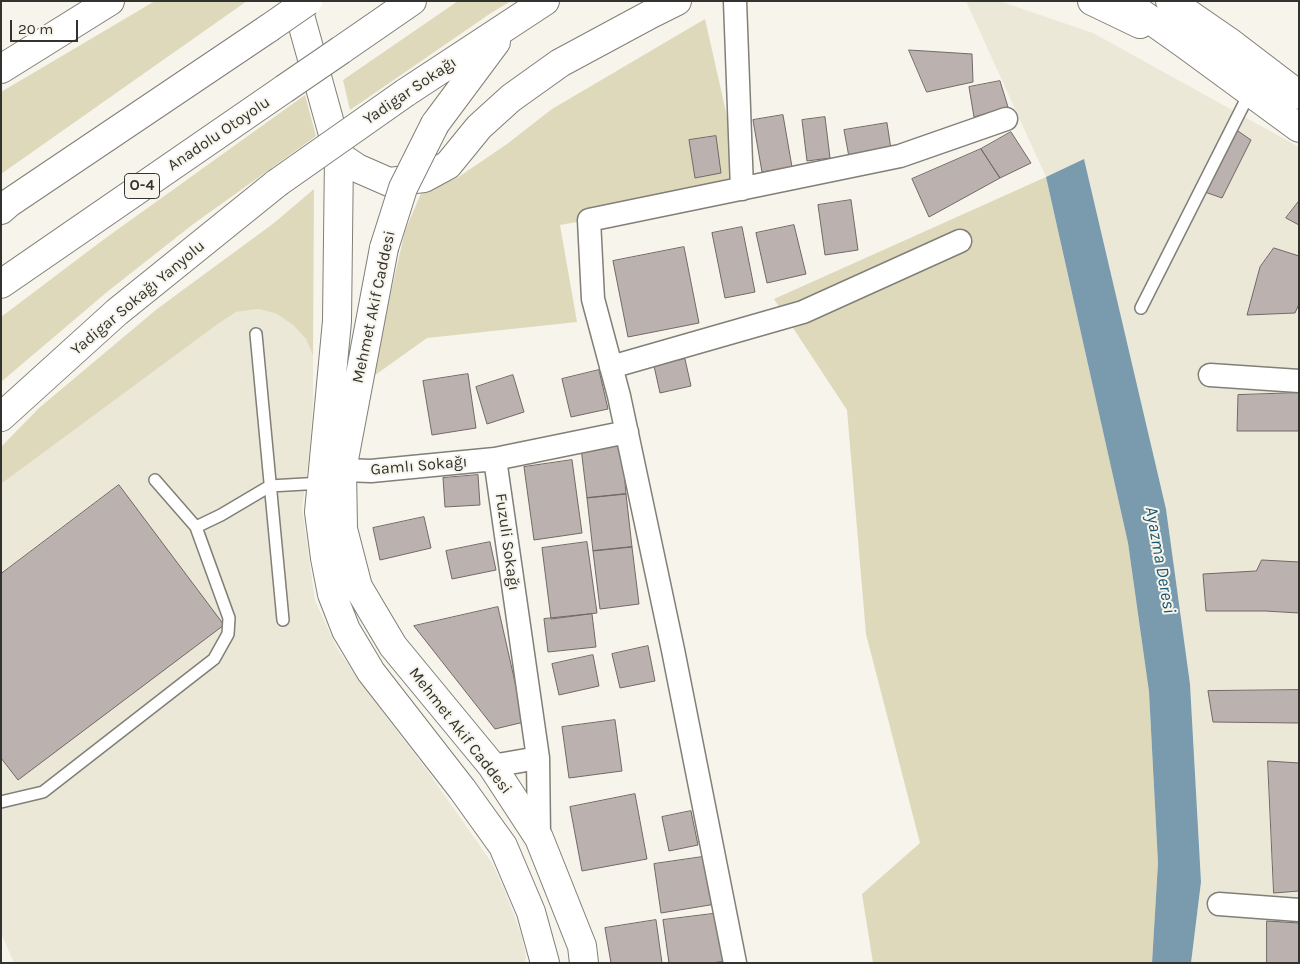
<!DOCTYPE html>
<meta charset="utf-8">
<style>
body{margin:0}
#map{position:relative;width:1300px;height:964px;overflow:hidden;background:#f6f4eb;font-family:Karla,sans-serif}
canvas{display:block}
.frame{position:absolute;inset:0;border:2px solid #32322e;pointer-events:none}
.scale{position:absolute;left:10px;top:20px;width:68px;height:22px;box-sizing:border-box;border:2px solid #32322e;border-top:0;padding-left:6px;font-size:15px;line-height:18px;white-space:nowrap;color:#32322e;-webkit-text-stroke:4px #f6f4eb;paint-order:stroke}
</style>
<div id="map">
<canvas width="1300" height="964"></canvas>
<div class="frame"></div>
<div class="scale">20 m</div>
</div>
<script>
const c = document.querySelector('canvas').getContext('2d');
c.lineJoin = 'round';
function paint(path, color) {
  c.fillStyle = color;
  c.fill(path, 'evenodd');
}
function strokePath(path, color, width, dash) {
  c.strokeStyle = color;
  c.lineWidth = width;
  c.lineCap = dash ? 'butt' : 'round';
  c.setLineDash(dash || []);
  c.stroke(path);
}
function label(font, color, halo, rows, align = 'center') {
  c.font = font + ' Karla,sans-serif';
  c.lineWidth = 4;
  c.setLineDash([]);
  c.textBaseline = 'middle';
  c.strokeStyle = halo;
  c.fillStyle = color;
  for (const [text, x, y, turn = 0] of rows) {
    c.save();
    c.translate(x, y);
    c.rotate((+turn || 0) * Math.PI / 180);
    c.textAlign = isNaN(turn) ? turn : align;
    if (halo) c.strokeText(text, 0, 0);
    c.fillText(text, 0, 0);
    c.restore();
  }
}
paint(new Path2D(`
 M966,1H999L1093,33L1299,147V963H1191L1201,882L1190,684L1166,509L1084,160L1046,177Z
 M259,309L277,314L293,325L306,339L313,356V400L309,458L302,508L315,601L338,650L387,718L426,769L492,863L506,894L521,934L526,957L524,963H14L1,933V484L218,324L236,312Z`), '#ebe8d8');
paint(new Path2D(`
 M155,1H247L1,174V92Z
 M458,1H511L491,13L350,110L343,80Z
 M705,19L744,192L560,225L577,322L427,338L371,378L405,231L422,191L457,178L507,144L552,109Z
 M305,95L316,136L192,225L107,292L1,382V317L103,240Z
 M1046,177L1128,543L1149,692L1158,863L1152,963H873L862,894L920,843L866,634L847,410L774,299Z
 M314,189L313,356L306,339L293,325L277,314L259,309L236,312L218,324L1,484V447L39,408L157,309L274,223Z`), '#dfd9bc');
paint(new Path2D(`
 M1084,159L1166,509L1190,684L1201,882L1191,963H1152L1158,863L1149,692L1128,543L1046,177Z`), '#799bad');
const building = new Path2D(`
 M909,50L972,54L973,82L927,92Z
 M1000,81L1008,107L974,117L969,87Z
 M783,115L792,167L762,172L753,120Z
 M825,117L830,158L807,161L802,120Z
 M887,123L891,149L849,157L844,130Z
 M1235,129L1251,140L1222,198L1202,191Z
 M1011,132L1031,163L1000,178L981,149Z
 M716,136L721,173L695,178L689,140Z
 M981,149L1000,178L929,217L912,179Z
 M851,200L858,250L825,255L818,205Z
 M1299,201V225L1286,218Z
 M794,225L806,274L767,283L756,233Z
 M742,227L755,292L725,298L712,233Z
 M684,247L699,323L628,337L613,261Z
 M1274,248L1299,256V304L1295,313L1247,315L1260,267Z
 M685,359L691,386L660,393L654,366Z
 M599,370L608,409L571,417L562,379Z
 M468,374L476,428L432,435L423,381Z
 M513,375L524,412L487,424L476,387Z
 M1299,393V431H1237L1238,395Z
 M622,444L626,494L587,498L581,448Z
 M572,460L582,533L534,540L524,467Z
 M478,475L480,505L445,507L443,478Z
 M119,485L224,625L18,780L1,758V574Z
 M626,494L632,547L593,551L587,498Z
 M424,517L431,548L380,560L373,528Z
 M490,542L496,570L452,579L446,551Z
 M587,542L597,613L551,619L542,548Z
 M632,547L639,604L600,609L593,551Z
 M1262,560L1299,562V613L1265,611H1206L1203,574L1256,571Z
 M498,607L524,722L495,729L414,626Z
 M592,614L596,647L548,652L544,619Z
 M648,646L655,681L620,688L612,654Z
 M593,655L599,686L559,695L552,664Z
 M1299,690V723L1213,722L1208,691Z
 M615,720L622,771L569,778L562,727Z
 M1268,761L1299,763V891L1274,893Z
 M635,794L647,859L582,871L570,807Z
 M691,811L698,845L669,851L662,817Z
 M709,856L716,904L661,913L654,864Z
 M720,913L726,961L711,963H669L663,920Z
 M656,920L662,963H611L605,928Z
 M1267,921L1299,923V963H1267Z`);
paint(building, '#bbb1ae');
strokePath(building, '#726967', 1);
const service = new Path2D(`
 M1141,308L1250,92
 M256,334L283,620
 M196,527L221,515L270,486L322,483
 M1,802L43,792L214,659L228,634L229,618L196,527L155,480`);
const minor = new Path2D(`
 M735,1L742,189
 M611,367L803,312L960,241
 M1210,375L1299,381
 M342,470L371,471L495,459
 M492,766L538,758
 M539,838L538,758L495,459L627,432
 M1219,904L1299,910
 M735,963L673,650L619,396L593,299L589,220L900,156L1006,119`);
const secondary = new Path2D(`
 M1,69L110,1
 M405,93L545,1
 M435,124L496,42
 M339,156L337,321L319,512L325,558L332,594L346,630L371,672L462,789L503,846L531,912L545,963
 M384,248L342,470L343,529L358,587L393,646L492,766L539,838L582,946L584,963
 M1,417L117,312L277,183`);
const primary = new Path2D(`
 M296,1L339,156L357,168L389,182L424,178L448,165L479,127L511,98L560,63L651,14L677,1
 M1092,1L1140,24
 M1124,1L1186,45L1299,128
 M1170,1L1228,41L1299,95`);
const motorway = new Path2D(`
 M341,50L412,1
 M1,210L9,203L269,28
 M1,284L284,89`);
strokePath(service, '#817f77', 14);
strokePath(minor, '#817f77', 25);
strokePath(secondary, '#817f77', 30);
strokePath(primary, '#817f77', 30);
strokePath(motorway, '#817f77', 30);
strokePath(service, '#fff', 11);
strokePath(minor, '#fff', 22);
strokePath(secondary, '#fff', 28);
strokePath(primary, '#fff', 28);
strokePath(motorway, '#fff', 28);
const secondaryBridge = new Path2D(`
 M277,183L405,93
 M384,248L403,188L435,124`);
const motorwayBridge = new Path2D(`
 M269,28L308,1
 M284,89L341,50`);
strokePath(secondaryBridge, '#817f77', 30, []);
strokePath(motorwayBridge, '#817f77', 30, []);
strokePath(secondaryBridge, '#fff', 28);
strokePath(motorwayBridge, '#fff', 28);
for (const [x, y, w] of [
 [142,186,35]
]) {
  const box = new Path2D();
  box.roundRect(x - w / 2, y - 12.5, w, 25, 4);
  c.fillStyle = '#f6f4eb';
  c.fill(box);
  strokePath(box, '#32322e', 1);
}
label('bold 15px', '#32322e', null, [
 ["O-4",142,186]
]);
label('16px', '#32322e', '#f6f4eb', [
 ["Yadigar Sokağı",410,91,-34],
 ["Anadolu Otoyolu",219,134,-34],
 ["Yadigar Sokağı Yanyolu",138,298,-40],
 ["Mehmet Akif Caddesi",374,307,-78],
 ["Gamlı Sokağı",419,466,-5],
 ["Fuzuli Sokağı",507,542,82],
 ["Mehmet Akif Caddesi",460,731,52]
]);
label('italic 18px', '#185772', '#f6f4eb', [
 ["Ayazma Deresi",1160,560,80]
]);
</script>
